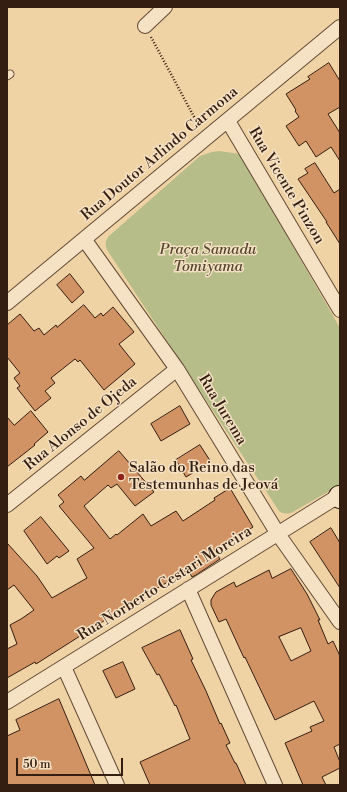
<!DOCTYPE html>
<meta charset="utf-8">
<style>
body{margin:0}
#map{position:relative;width:347px;height:792px;overflow:hidden;background:#f0d3a4;font-family:"Libre Bodoni",serif}
canvas{display:block}
.frame{position:absolute;inset:0;border:8px solid #341d11;pointer-events:none}
.scale{position:absolute;left:16px;top:758px;width:107px;height:18px;box-sizing:border-box;border:2px solid #341d11;border-top:0;padding-left:5px;font-size:12px;line-height:14px;white-space:nowrap;color:#341d11;-webkit-text-stroke:3px #f5e2c4;paint-order:stroke}
</style>
<div id="map">
<canvas width="347" height="792"></canvas>
<div class="frame"></div>
<div class="scale">50 m</div>
</div>
<script>
const c = document.querySelector('canvas').getContext('2d');
c.lineJoin = 'round';
function paint(path, color) {
  c.fillStyle = color;
  c.fill(path, 'evenodd');
}
function strokePath(path, color, width, dash) {
  c.strokeStyle = color;
  c.lineWidth = width;
  c.lineCap = dash ? 'butt' : 'round';
  c.setLineDash(dash || []);
  c.stroke(path);
}
function label(font, color, halo, rows, align = 'center') {
  c.font = font + ' "Libre Bodoni",serif';
  c.lineWidth = 3;
  c.setLineDash([]);
  c.textBaseline = 'middle';
  c.strokeStyle = halo;
  c.fillStyle = color;
  for (const [text, x, y, turn = 0] of rows) {
    c.save();
    c.translate(x, y);
    c.rotate((+turn || 0) * Math.PI / 180);
    c.textAlign = isNaN(turn) ? turn : align;
    if (halo) c.strokeText(text, 0, 0);
    c.fillText(text, 0, 0);
    c.restore();
  }
}
paint(new Path2D(`
 M219,151L240,154L340,328V485L291,513C286,514 283,514 279,511L107,250C105,244 105,241 109,236L200,156L212,152Z`), '#b6bd88');
const building = new Path2D(`
 M329,63L340,81V107L328,114L340,133V161L331,147L316,157L306,141L299,146L286,126L299,117L295,111L296,110L286,94L310,79L308,77Z
 M315,163L334,193L340,189V244L326,222H327L298,179L308,173L305,169Z
 M70,274L84,292L72,303L57,285Z
 M84,305L95,318L101,313L103,316L113,307L134,332L119,344L135,364L104,390L80,360L78,362L75,359L51,378L55,383L45,391L51,398L35,411L17,388L20,386L14,378L20,373L7,357V325L20,314L34,331L39,328L44,335L56,325L57,327Z
 M180,406L190,424L161,441L151,424Z
 M31,411L48,432L34,444L35,445L7,467V417L14,425Z
 M200,445L211,462L186,477L176,460Z
 M119,451L154,492L135,506L117,484L111,488L108,485L84,506L110,539L116,534L117,535L143,514L151,526L176,511L183,521L215,500L214,498L230,488L253,527L236,538L214,550L220,559L196,575L192,577L188,570L132,603L36,664L35,662L7,678V649L17,644L10,625L21,619L34,610L14,585L7,590V543L37,576L52,598L87,578L77,559L94,548L59,506L64,502L58,495L81,476L84,480Z
 M41,517L69,551L59,558L57,556L47,564L24,531Z
 M331,528L340,543V588L310,542Z
 M291,569L307,594L320,620H318L328,644L333,641L340,656V744L334,747L340,762V768L322,777L326,785H303L285,743L312,731L310,727L324,721L314,701L275,720L245,657L244,658L226,619L219,622L211,605V600L214,595L216,592L234,582L236,587L269,570L272,578ZM301,628L311,651L291,661L279,637Z
 M180,630L193,659L191,660L206,691L220,724L221,723L230,743L226,745L235,763H236L246,785H150L140,762L190,739L176,705L175,706L159,674L157,675L142,648Z
 M123,662L135,689L116,698L103,671Z
 M59,699L95,785H7V736L20,730L16,720Z`);
paint(building, '#d19264');
strokePath(building, '#341d11', 1);
const lane = new Path2D(`
 M7,76L10,74`);
const street = new Path2D(`
 M145,26L165,7
 M228,121L340,310
 M84,239L177,369L278,534L340,622
 M7,303L340,27
 M7,505L177,369
 M188,589L275,785
 M64,667L117,785
 M7,702L340,495`);
const secondary = new Path2D(`
 M339,496L340,498`);
strokePath(lane, '#634a36', 9);
strokePath(street, '#634a36', 16);
strokePath(secondary, '#341d11', 22);
strokePath(new Path2D(`
 M151,37L199,126`), '#341d11', 2.5, [1, 2]);
strokePath(lane, '#f5e2c4', 7);
strokePath(street, '#f5e2c4', 14);
strokePath(secondary, '#f5e2c4', 20);
for (const [x, y, r, color] of [
 [121,477,4,"#8f2418"]
]) {
  const dot = new Path2D();
  dot.arc(x, y, r, 0, 2 * Math.PI);
  c.fillStyle = color;
  c.fill(dot);
  strokePath(dot, '#f5e2c4', 1.5);
}
label('15px', '#341d11', '#f5e2c4', [
 ["Rua Doutor Arlindo Carmona",160,154,-40],
 ["Rua Vicente Pinzon",286,186,59],
 ["Rua Jurema",222,410,59],
 ["Rua Alonso de Ojeda",81,424,-39],
 ["Rua Norberto Cestari Moreira",165,584,-32]
]);
label('italic 15px', '#54452f', '#f5e2c4', [
 ["Praça Samadu",208,250],
 ["Tomiyama",208,267]
]);
label('15px', '#341d11', '#f5e2c4', [
 ["Salão do Reino das",129,468],
 ["Testemunhas de Jeová",129,485]
], 'left');
</script>
